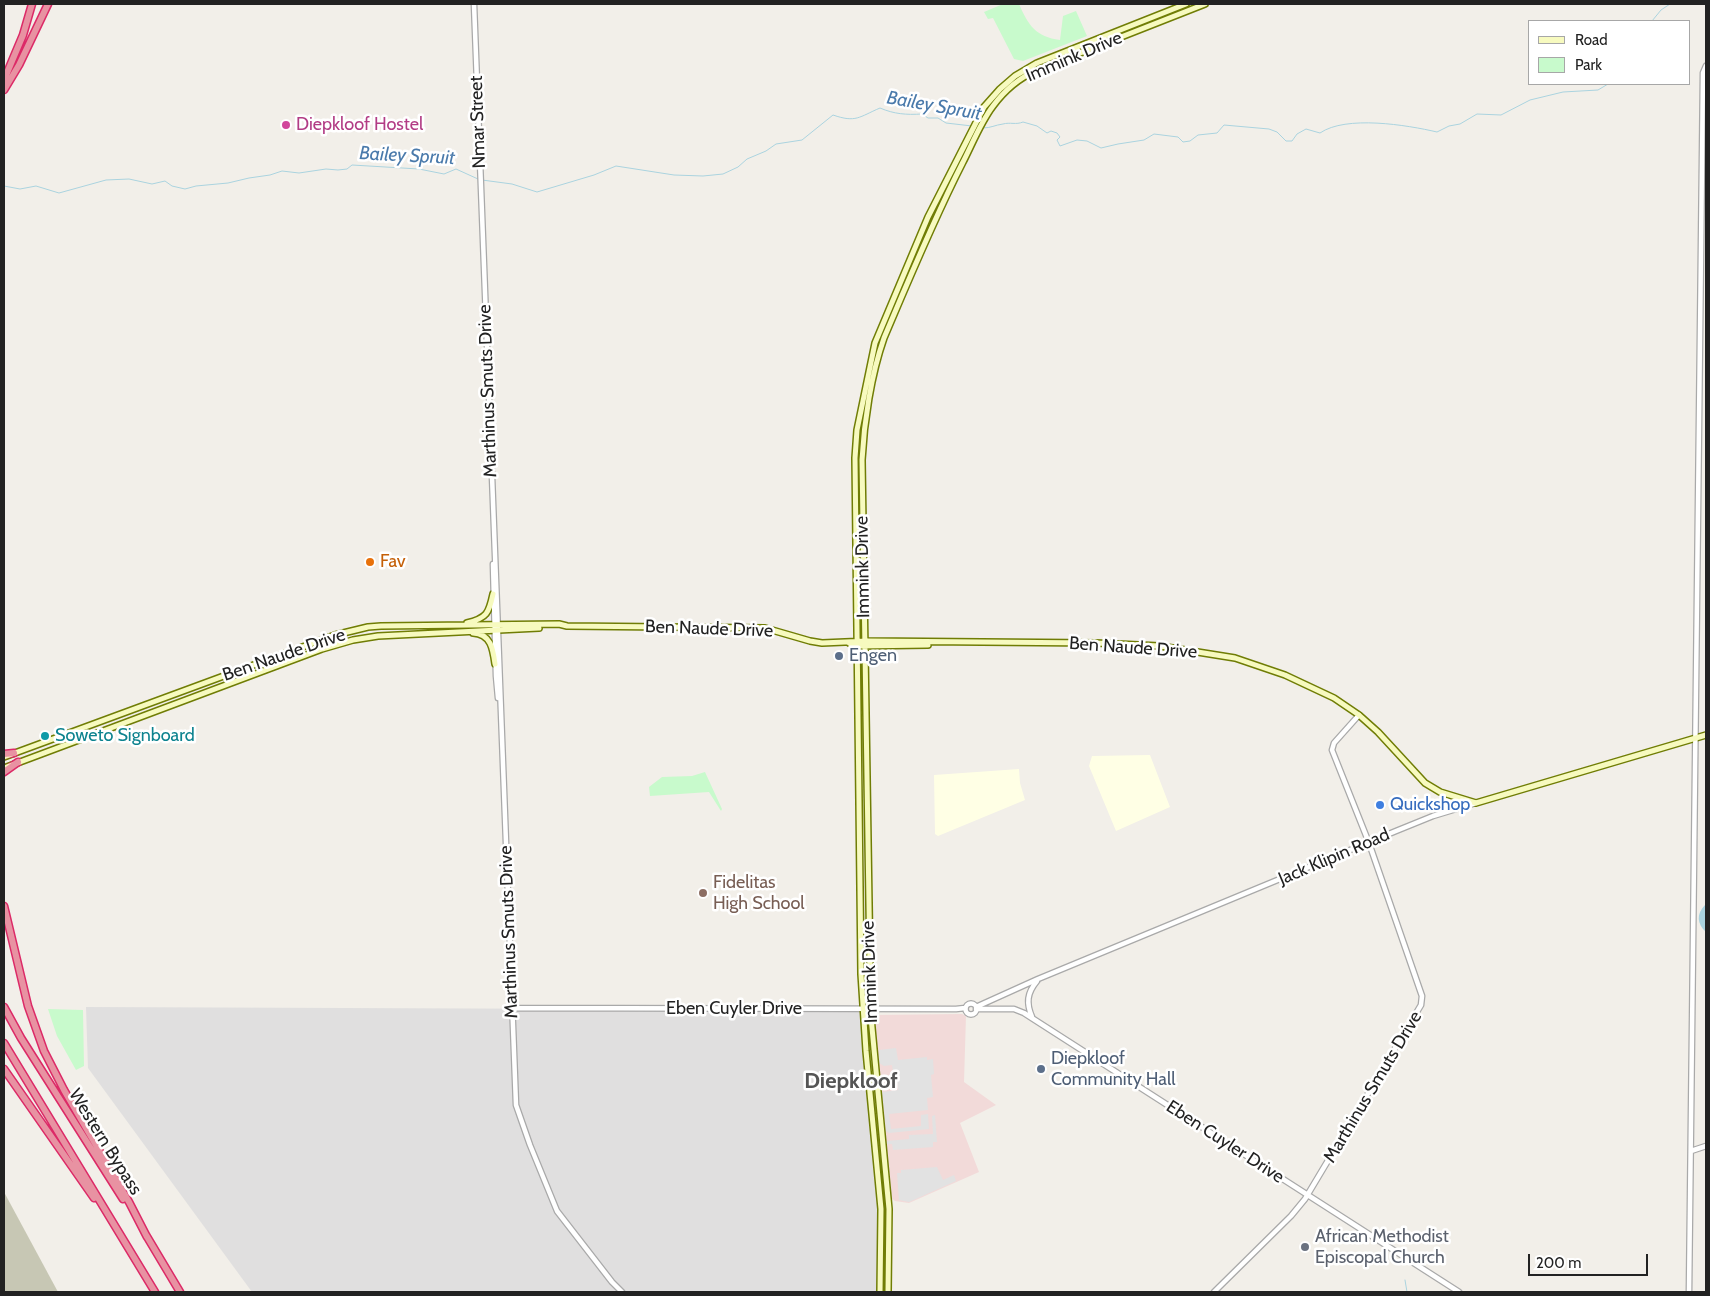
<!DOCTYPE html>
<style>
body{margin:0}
#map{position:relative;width:1710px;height:1296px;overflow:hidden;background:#f2efe9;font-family:Cabin,sans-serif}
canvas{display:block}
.frame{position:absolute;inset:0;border:5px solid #222;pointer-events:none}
.legend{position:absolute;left:1528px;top:20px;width:162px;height:65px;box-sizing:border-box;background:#fff;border:1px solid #a7a7a7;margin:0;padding:6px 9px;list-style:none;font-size:15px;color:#222}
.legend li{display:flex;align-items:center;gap:10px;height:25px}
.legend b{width:25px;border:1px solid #a7a7a7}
.scale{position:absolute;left:1528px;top:1254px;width:120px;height:22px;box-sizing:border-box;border:2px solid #222;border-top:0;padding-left:6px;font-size:15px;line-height:18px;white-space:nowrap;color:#222;-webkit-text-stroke:4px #fff;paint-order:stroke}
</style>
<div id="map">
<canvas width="1710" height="1296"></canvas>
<div class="frame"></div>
<ul class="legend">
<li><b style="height:6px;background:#f7fabf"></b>Road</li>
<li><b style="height:14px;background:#c8facc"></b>Park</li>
</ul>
<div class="scale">200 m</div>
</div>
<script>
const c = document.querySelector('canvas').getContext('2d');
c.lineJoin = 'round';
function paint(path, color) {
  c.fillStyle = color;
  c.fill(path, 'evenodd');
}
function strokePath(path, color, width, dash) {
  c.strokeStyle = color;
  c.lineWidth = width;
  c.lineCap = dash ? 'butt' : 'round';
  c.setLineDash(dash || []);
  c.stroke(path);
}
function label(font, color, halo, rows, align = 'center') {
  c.font = font + ' Cabin,sans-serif';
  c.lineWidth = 5;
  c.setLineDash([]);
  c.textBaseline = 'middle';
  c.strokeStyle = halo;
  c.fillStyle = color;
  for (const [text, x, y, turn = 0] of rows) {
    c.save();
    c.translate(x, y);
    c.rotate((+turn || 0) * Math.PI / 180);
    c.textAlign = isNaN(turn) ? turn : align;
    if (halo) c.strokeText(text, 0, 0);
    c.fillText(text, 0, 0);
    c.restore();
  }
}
paint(new Path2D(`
 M86,1007L862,1010L881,1209L879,1292H252L88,1068Z`), '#e0dfdf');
paint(new Path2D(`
 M962,1014L966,1016L964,1082L996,1105L960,1123L979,1172L909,1203L895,1201L891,1198L874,1015Z`), '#f2dad9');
paint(new Path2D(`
 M1150,755L1170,807L1116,831L1089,766L1092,756Z
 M1019,769L1020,783L1025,800L938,836L935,834L934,775Z`), '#ffffe5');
paint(new Path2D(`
 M4,1192L58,1292H4Z`), '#c7c7b4');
paint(new Path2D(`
 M1003,4H1019C1028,25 1036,37 1060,40L1063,16L1076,11L1087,36L1023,61L1014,59L993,18L988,19L984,12Z
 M705,772L722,809L721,811L709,792L650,796L649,787L662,777L692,776Z
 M48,1009L83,1010L84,1066L76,1070L57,1036Z`), '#c8facc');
paint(new Path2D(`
 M896,1048L898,1060L927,1057V1060L933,1059L934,1074L931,1075L933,1097L927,1098L928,1110L889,1114L891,1129L921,1126V1115L928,1114L929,1129L889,1133L886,1131L882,1092L898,1090L896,1072H893L892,1065L884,1066L879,1063V1050Z
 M935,1115L937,1142H933V1147L893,1150L892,1144H887V1141L909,1139V1135L933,1134L932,1116Z
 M937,1167L943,1180L954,1175L956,1181L909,1202L899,1200L897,1173H901V1170Z`), '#e2e2e2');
paint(new Path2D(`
 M1705,905H1706V932C1697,924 1696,914 1705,905Z`), '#aad3df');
strokePath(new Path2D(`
 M1652,21L1661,10L1670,4H1684
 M983,128C991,128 995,125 1003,124C1010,122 1016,125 1023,122L1037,126L1047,133L1051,131L1057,133L1060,137L1057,140L1060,146L1077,140L1087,141L1101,148L1118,144L1144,140L1154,134L1178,137L1183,142L1190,141L1198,135L1217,133L1224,125L1269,129L1277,132L1286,141H1292L1297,134L1306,129L1320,133C1346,115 1407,125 1437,132L1449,126L1460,124L1477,114L1501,115L1530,100L1563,92L1598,90L1608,84
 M482,180L512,184L537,192L594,175L616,166L674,175L703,176L723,174L738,167L747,159L766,151L776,144L802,140L833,115C856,123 859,117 880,108C894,114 906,115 922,114L928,118H938L946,123L972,126
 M4,186L20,189L36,186L59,193L106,180L129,179L152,184L165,181L172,186L185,189L196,186L228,183L249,178L270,175L282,171L299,173L326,169L338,170L347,169L352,165L419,169L444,174L456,169L478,179
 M1405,1280L1407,1292`), '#aad3df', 1);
const tertiary = new Path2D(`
 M474,4L516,1105L530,1145L557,1211L612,1282L622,1292
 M493,564L496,676L498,698
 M965.5 1009a5.5 5.5 0 1 1 11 0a5.5 5.5 0 1 1-11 0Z
 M976,1007L1038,979L1396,831L1433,816L1476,803
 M512,1008L956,1009L965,1008
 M976,1009H1014L1024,1013L1459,1292
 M1032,1017C1026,1003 1027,993 1037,981
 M1691,1151L1706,1146
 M1214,1292L1291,1216L1305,1199L1421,1005L1422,996L1369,843L1332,750L1334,743L1359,715
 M1689,1292L1703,73L1706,66`);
const secondary = new Path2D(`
 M467,623C487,618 489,613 493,594
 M473,633C491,634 493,649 495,664
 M849,643L852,645L858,646L928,645
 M4,757L335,635L368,627L381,626L559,624L567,626L765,628L810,641L822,643L868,641L1096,643L1160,646L1235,658L1285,675L1334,698L1359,715L1378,732L1425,783L1440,792L1476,803L1706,735
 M4,768L322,649L353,640L378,636L539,628
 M880,1292L881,1209L866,1051L861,974L855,458L857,430L875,343L928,217L984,107L1000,89L1015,76L1037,63L1186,4
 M888,1292L889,1209L871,1017L870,967L862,460C864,422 871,375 884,338C909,279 933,221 962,164C972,145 980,123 993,106C1004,91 1019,78 1037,70L1205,4`);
const motorway = new Path2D(`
 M4,80L23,35L32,4
 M4,90L19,65L48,4
 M4,754L14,753
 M4,772L18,762
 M4,906L28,1006L44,1051L64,1090L129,1202L147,1237
 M4,1007L21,1038L123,1199
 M4,1043L155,1292
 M4,1069L94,1198
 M146,1235L180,1292`);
strokePath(tertiary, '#a9a9a9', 7);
strokePath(secondary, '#707d05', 8);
strokePath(motorway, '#dc2a67', 9);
strokePath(tertiary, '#fff', 4.5);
strokePath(secondary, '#f7fabf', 5);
strokePath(motorway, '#e892a2', 6);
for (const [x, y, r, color] of [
 [286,125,5,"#d1479c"],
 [370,562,5,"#e8710a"],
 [839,656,5,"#5c6f8a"],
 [45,736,5,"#0f9aa8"],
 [1380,805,5,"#3f7fe0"],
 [703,893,5,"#8d6e63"],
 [1041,1069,5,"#5c6f8a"],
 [1305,1247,5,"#6b7280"]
]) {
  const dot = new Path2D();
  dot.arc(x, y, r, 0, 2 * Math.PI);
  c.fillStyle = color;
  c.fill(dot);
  strokePath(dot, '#fff', 2);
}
label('18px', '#222', '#fff', [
 ["Immink Drive",1074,57,-23],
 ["Nmar Street",478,122,-92],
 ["Marthinus Smuts Drive",488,391,-92],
 ["Immink Drive",863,567,-91],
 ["Ben Naude Drive",709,629,2],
 ["Ben Naude Drive",1133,648,4],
 ["Ben Naude Drive",284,655,-19],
 ["Jack Klipin Road",1334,857,-23],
 ["Marthinus Smuts Drive",509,932,-92],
 ["Immink Drive",870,972,-92],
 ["Eben Cuyler Drive",734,1009],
 ["Marthinus Smuts Drive",1373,1087,-59],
 ["Western Bypass",105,1142,58],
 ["Eben Cuyler Drive",1225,1142,33]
]);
label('18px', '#b23c85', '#fff', [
 ["Diepkloof Hostel",296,125]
], 'left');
label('18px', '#c56008', '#fff', [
 ["Fav",380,562]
], 'left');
label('18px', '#4e5e75', '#fff', [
 ["Engen",849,656],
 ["Diepkloof",1051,1059],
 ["Community Hall",1051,1080]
], 'left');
label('18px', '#0d838f', '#fff', [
 ["Soweto Signboard",55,736]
], 'left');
label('18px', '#366cbe', '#fff', [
 ["Quickshop",1390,805]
], 'left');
label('18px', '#785e54', '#fff', [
 ["Fidelitas",713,883],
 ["High School",713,904]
], 'left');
label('18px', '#5b616d', '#fff', [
 ["African Methodist",1315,1237],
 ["Episcopal Church",1315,1258]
], 'left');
label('italic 19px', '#4a7aab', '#fff', [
 ["Bailey Spruit",934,106,10],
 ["Bailey Spruit",407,156,3]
]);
label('bold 22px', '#555', '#fff', [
 ["Diepkloof",851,1082]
]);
</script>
